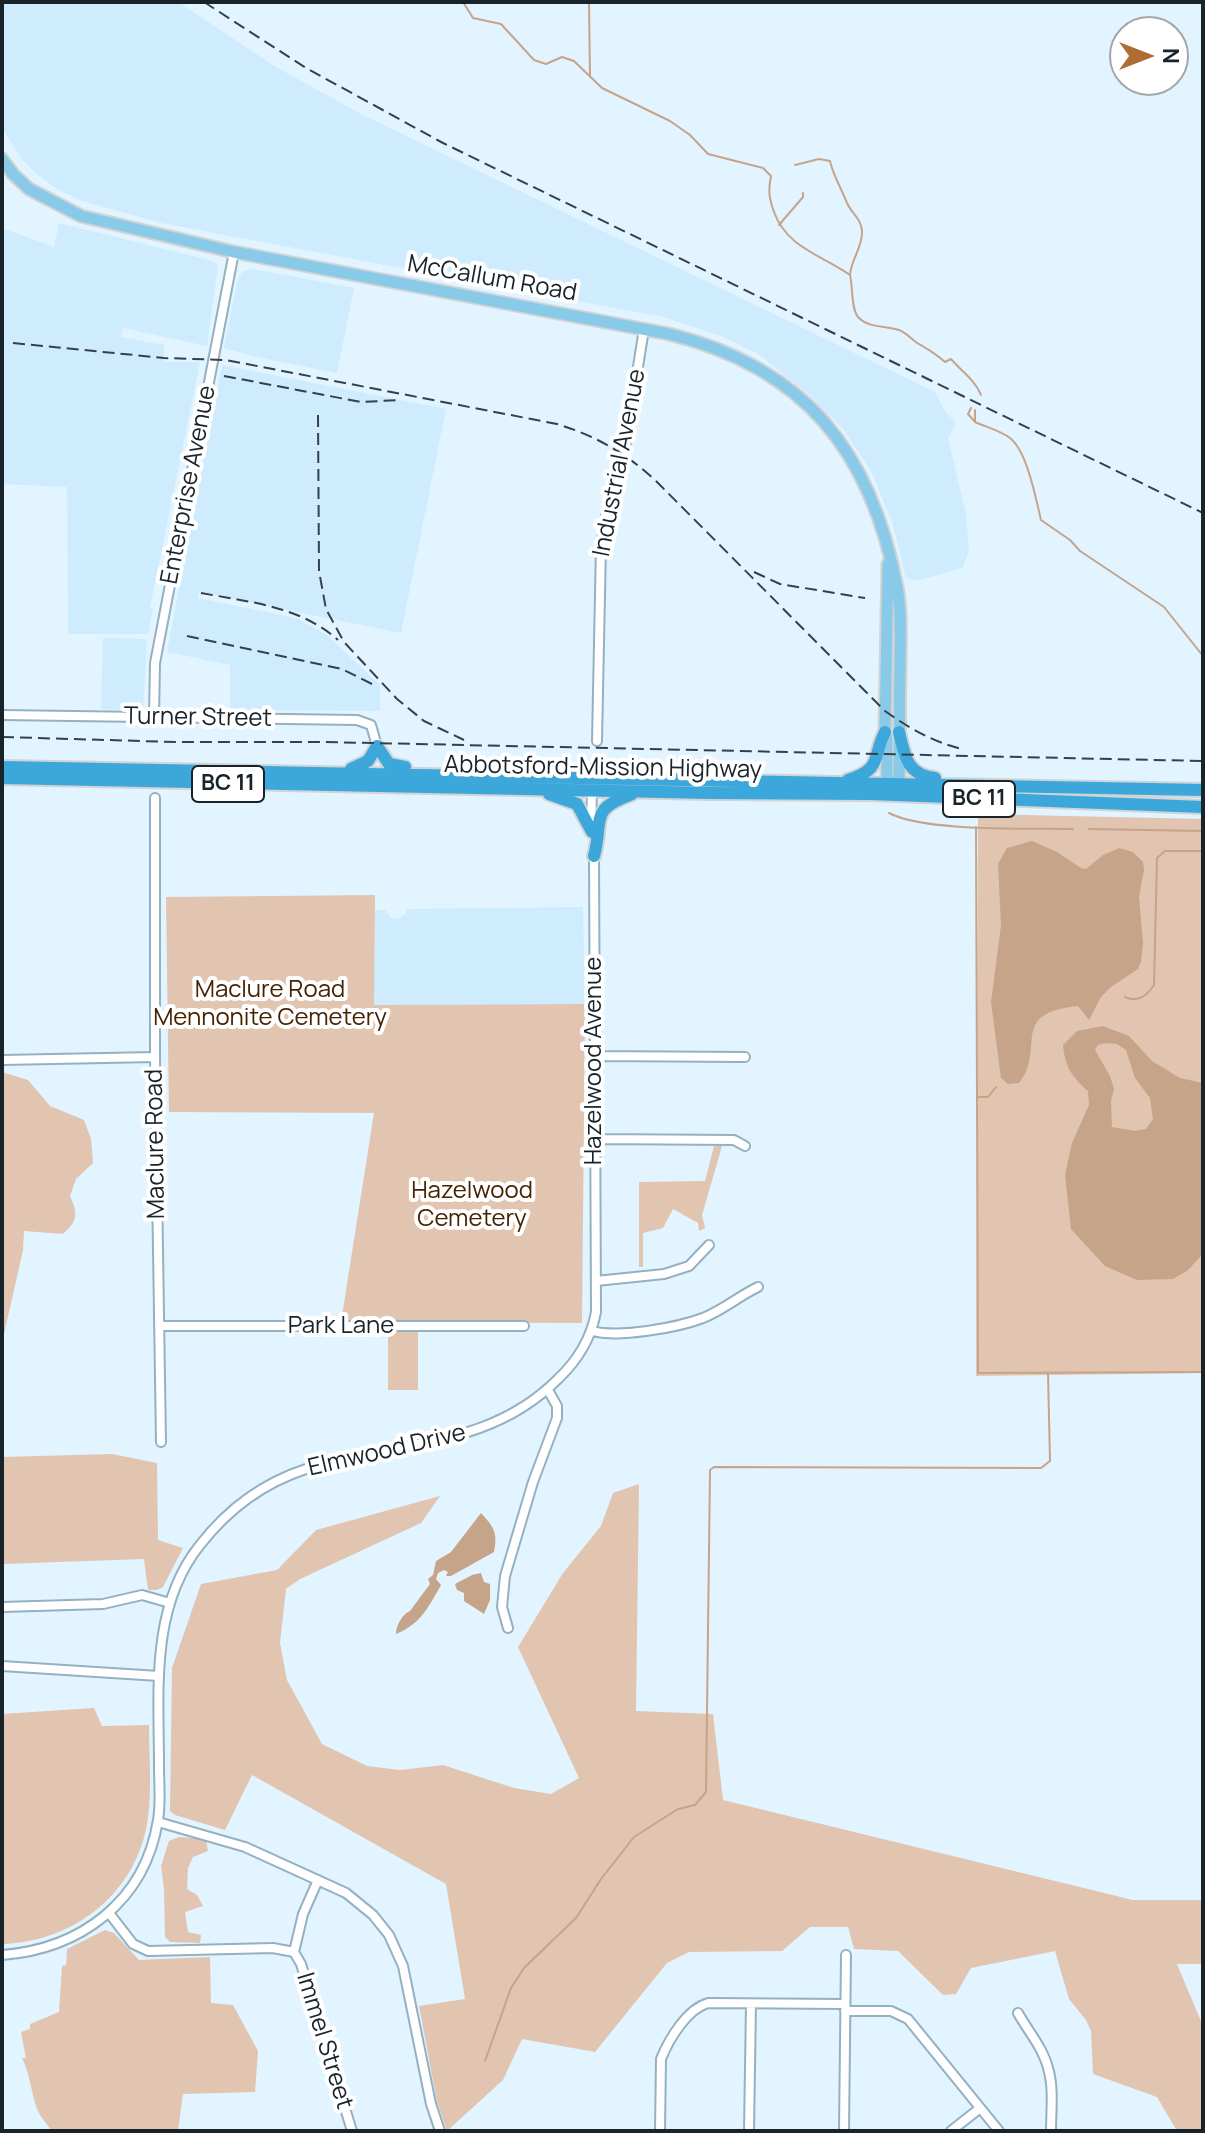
<!DOCTYPE html>
<style>
body{margin:0}
#map{position:relative;width:1205px;height:2133px;overflow:hidden;background:#e2f4ff;font-family:Manrope,sans-serif}
canvas{display:block}
.frame{position:absolute;inset:0;border:4px solid #18232a;pointer-events:none}
.north{position:absolute;left:1109px;top:16px;width:80px;height:80px;box-sizing:border-box;background:#fff;border:2px solid #a3a7aa;border-radius:50%;rotate:90deg;font-size:22px;font-weight:700;line-height:32px;text-align:center;color:#18232a}
.north::after{content:'';display:block;margin:auto;width:28px;height:36px;background:#ad6d35;clip-path:polygon(50% 0,100% 100%,50% 72%,0 100%)}
</style>
<div id="map">
<canvas width="1205" height="2133"></canvas>
<div class="frame"></div>
<div class="north">N</div>
</div>
<script>
const c = document.querySelector('canvas').getContext('2d');
c.lineJoin = 'round';
function paint(path, color) {
  c.fillStyle = color;
  c.fill(path, 'evenodd');
}
function strokePath(path, color, width, dash) {
  c.strokeStyle = color;
  c.lineWidth = width;
  c.lineCap = dash ? 'butt' : 'round';
  c.setLineDash(dash || []);
  c.stroke(path);
}
function label(font, color, halo, rows, align = 'center') {
  c.font = font + ' Manrope,sans-serif';
  c.lineWidth = 8;
  c.setLineDash([]);
  c.textBaseline = 'middle';
  c.strokeStyle = halo;
  c.fillStyle = color;
  for (const [text, x, y, turn = 0] of rows) {
    c.save();
    c.translate(x, y);
    c.rotate((+turn || 0) * Math.PI / 180);
    c.textAlign = isNaN(turn) ? turn : align;
    if (halo) c.strokeText(text, 0, 0);
    c.fillText(text, 0, 0);
    c.restore();
  }
}
paint(new Path2D(`
 M2,2H178L276,67L361,114L935,392L945,411L956,423L948,439L966,513L969,550L963,568L916,581L906,578L893,525L871,471L843,429L807,393L758,354L721,336L663,317L161,223L79,200L57,189L37,174L22,159L2,128Z
 M59,223L213,261L218,266L207,346L123,328L121,337L164,345V362H200L150,608L153,609L148,634H68L67,487L2,484V228L54,247Z
 M253,269L354,288L337,373L252,356L224,348L238,279L242,272Z
 M222,365L446,409L401,633L199,592L198,598L296,618L327,635L380,685V711L230,710V665L167,652Z
 M103,638L147,639L143,711L101,709Z
 M583,907L585,1004L374,1005L375,910H385L391,918L396,919L406,914L407,909Z`), '#ceecfe');
paint(new Path2D(`
 M978,814L1203,819V1373L976,1376Z
 M375,895L374,1005L585,1004L582,1323L341,1322L374,1113L169,1112L166,897Z
 M2,1072L28,1080L50,1106L84,1120L91,1139L93,1163L76,1179L70,1196C78,1213 78,1221 63,1234L24,1231L23,1250L2,1343Z
 M714,1146H722L702,1215L705,1228L699,1231L698,1223L673,1209L663,1228L643,1233V1267H639V1182L705,1181Z
 M388,1331H418V1390H388Z
 M112,1454L157,1463L158,1540L183,1548L163,1587L157,1590H148L144,1559L2,1564V1457Z
 M639,1484L636,1711L713,1714L723,1800L1133,1900H1203V1964H1177L1203,2026V2131H1177L1157,2097L1093,2074L1091,2031L1086,2020L1069,1999L1055,1951L971,1968L956,1994L943,1995L898,1951L854,1949L848,1927H810L782,1951L689,1952L667,1963L595,2052L522,2039L503,2080L447,2131L437,2102L419,2006L465,1999L446,1884L252,1775L225,1830L175,1815L170,1811L172,1668L201,1584L277,1570L316,1530L440,1496L421,1523L300,1579L286,1589L280,1643L287,1680L322,1744L367,1766L400,1770L443,1765L514,1788L551,1794L579,1778L518,1647L563,1573L601,1526L613,1493Z
 M94,1708L102,1726L149,1725C149,1755 152,1788 148,1818C138,1892 75,1942 2,1944V1714Z
 M179,1837L206,1839L208,1851L193,1857L188,1868L187,1889L197,1895L203,1906L185,1912L188,1932L201,1935L200,1943L170,1942L165,1937L164,1889L161,1866L169,1841Z
 M105,1930L114,1933L139,1960L210,1957L211,2003L233,2005L258,2051L255,2092L183,2094L178,2131H52C47,2124 41,2118 37,2109C31,2092 30,2074 22,2058H26L21,2032L30,2029V2024L59,2012L62,1966L66,1965L67,1949Z`), '#e1c5b0');
paint(new Path2D(`
 M1032,841L1057,852L1081,868L1086,869L1103,855L1119,848L1133,852L1143,862L1144,870L1139,897L1143,943L1141,962L1138,969L1111,987L1101,997L1089,1020L1078,1006C1007,1013 1047,1049 1019,1083L1008,1084L1001,1078L991,1002L1001,925L998,864L1007,848Z
 M1103,1026L1129,1036L1152,1061L1180,1078L1203,1083V1254L1187,1271L1173,1279L1137,1280L1105,1266L1071,1229L1065,1175L1072,1143L1089,1105L1088,1091C1072,1077 1065,1067 1063,1045L1077,1031ZM1106,1043L1117,1044L1126,1050L1135,1078L1150,1098L1153,1119L1146,1129L1135,1131L1112,1127L1111,1101L1114,1089L1110,1076L1095,1050L1098,1045Z
 M481,1513C494,1527 498,1533 494,1552L451,1576H446L448,1572L444,1570L438,1573L436,1579L441,1585C429,1606 421,1624 396,1634C396,1626 402,1614 410,1611L430,1584L428,1579L433,1575L436,1561L451,1552Z
 M481,1573L484,1582L490,1584V1600L484,1614L464,1601V1593L457,1590L455,1584L472,1575Z`), '#c5a48a');
strokePath(new Path2D(`
 M463,2L473,18L501,24L534,60L546,64L562,57L574,61L602,88L670,121L690,135L708,154L763,168L771,176C768,191 769,198 774,212C787,248 822,255 850,275C853,287 851,309 858,317C869,329 886,325 899,330C907,333 912,340 919,344C929,350 936,354 945,362L951,359C962,372 975,380 981,395
 M589,2L590,77
 M795,165L819,159L830,161C833,175 842,190 847,203C852,214 861,218 862,231C863,247 851,259 850,275
 M779,225L803,197V193
 M971,408L968,414L975,422
 M975,410V422C986,427 1001,431 1010,438C1027,451 1036,499 1041,520L1070,540L1080,551L1164,607L1203,656
 M889,813C925,832 1029,828 1073,829
 M976,827L978,1373L1203,1372
 M1089,829L1203,831
 M1125,997C1138,1003 1147,996 1154,985L1157,858L1165,851H1203
 M978,1097H988L996,1087
 M485,2061L511,1988L524,1968L576,1918L601,1879L634,1837L678,1809L695,1805L706,1792L710,1470L714,1467L1041,1468L1050,1461L1048,1373`), '#c5a48a', 2);
const minor = new Path2D(`
 M2,715L357,720L371,725L377,746
 M154,718L155,663L234,252
 M597,741L601,546L607,510L626,442L644,329
 M155,798V1057L161,1442
 M591,828L592,790
 M594,1056L745,1057
 M2,1060L155,1057
 M595,1139L734,1140L745,1146
 M596,1281L664,1274L689,1266L709,1245
 M159,1326H524
 M592,1331C619,1338 676,1328 703,1318C723,1310 739,1296 758,1287
 M2,1607L103,1604L142,1595L170,1603
 M508,1628L502,1607L505,1576L533,1482L557,1418V1406L548,1390
 M2,1666L159,1676
 M158,1822L245,1847L346,1893L373,1915L389,1935L403,1966L431,2104L440,2131
 M318,1880L303,1914L294,1952L301,1964L352,2131
 M109,1913L133,1944L148,1951L273,1948L294,1952
 M2,1955C80,1949 145,1902 158,1820C161,1803 159,1784 159,1766C159,1691 150,1607 200,1545C228,1509 263,1483 306,1469C396,1439 486,1451 558,1379C578,1360 591,1339 596,1312L594,853
 M845,2011H891L908,2019L999,2131
 M1018,2013C1028,2031 1043,2048 1048,2068C1054,2088 1051,2111 1051,2131
 M660,2131L661,2059C669,2039 687,2009 708,2003L845,2004
 M749,2131L751,2004
 M844,2131L846,1955
 M951,2131L979,2109`);
const major = new Path2D(`
 M2,159L13,174L29,189L81,216L234,252L669,334C806,368 871,452 897,587C902,613 900,641 900,666C899,703 900,739 899,776L895,791
 M888,564L885,732L887,740V784L890,789`);
const highway = new Path2D(`
 M899,732C905,757 907,775 935,778
 M377,746L389,764L405,767
 M2,767L1203,790
 M351,769L368,761L377,746
 M2,778L710,793L871,794L1203,807
 M848,780C883,769 872,757 885,732
 M549,794L577,804L592,832
 M594,856C604,819 588,810 632,794`);
strokePath(minor, '#94b1c2', 12);
strokePath(major, '#d1d3d4', 15);
strokePath(highway, '#d1d3d4', 16);
strokePath(minor, '#fff', 8);
strokePath(major, '#8acae9', 11);
strokePath(highway, '#3ca7da', 12);
strokePath(new Path2D(`
 M204,2L306,68L443,143L1203,513
 M13,343L164,358L226,360L557,424C596,436 626,453 656,481L885,711C909,728 933,742 962,749
 M224,376L361,402L401,400
 M318,415L319,571L326,609L344,642L397,699L424,721L464,740
 M754,572L780,584L865,598
 M201,593C249,602 300,606 338,640
 M187,636L342,669L376,686
 M2,737L176,742H325L1203,761`), '#354149', 2, [12, 6]);
for (const [x, y, w] of [
 [228,784,72],
 [979,799,72]
]) {
  const box = new Path2D();
  box.roundRect(x - w / 2, y - 18, w, 36, 6);
  c.fillStyle = '#fff';
  c.fill(box);
  strokePath(box, '#18232a', 2);
}
label('bold 22px', '#18232a', null, [
 ["BC 11",228,784],
 ["BC 11",979,799]
]);
label('24px', '#18232a', '#fff', [
 ["McCallum Road",492,279,10],
 ["Industrial Avenue",620,463,-79],
 ["Enterprise Avenue",189,485,-79],
 ["Turner Street",198,718,1],
 ["Abbotsford-Mission Highway",603,768,1],
 ["Hazelwood Avenue",594,1061,-90],
 ["Maclure Road",156,1144,-91],
 ["Park Lane",341,1326],
 ["Elmwood Drive",387,1451,-13],
 ["Immel Street",324,2041,73]
]);
label('24px', '#452302', '#fff', [
 ["Maclure Road",270,990],
 ["Mennonite Cemetery",270,1018],
 ["Hazelwood",472,1191],
 ["Cemetery",472,1219]
]);
</script>
